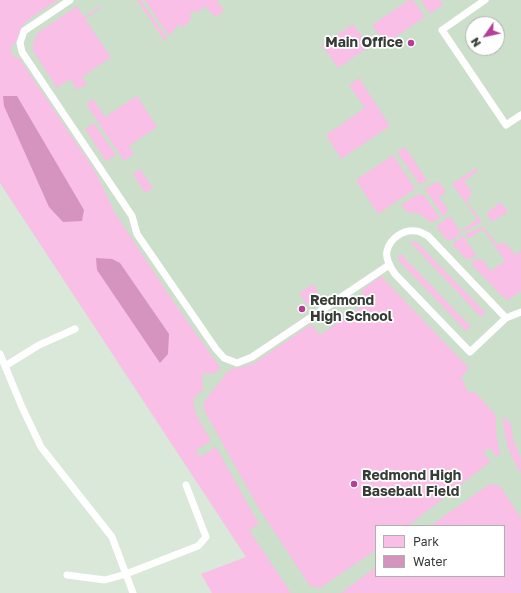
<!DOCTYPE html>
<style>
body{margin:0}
#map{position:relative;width:521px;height:593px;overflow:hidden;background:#d9e8d9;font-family:"Golos Text",sans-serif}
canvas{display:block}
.legend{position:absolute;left:375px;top:525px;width:130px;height:52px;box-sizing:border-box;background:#fff;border:1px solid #aeb1ae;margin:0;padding:5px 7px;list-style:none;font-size:12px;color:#353b35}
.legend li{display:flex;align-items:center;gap:8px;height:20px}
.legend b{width:20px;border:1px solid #aeb1ae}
.north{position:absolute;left:465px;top:16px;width:40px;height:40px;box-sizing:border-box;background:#fff;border:1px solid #aeb1ae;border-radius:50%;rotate:236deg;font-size:11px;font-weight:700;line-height:16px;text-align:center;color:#353b35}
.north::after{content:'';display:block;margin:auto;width:14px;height:18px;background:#b53f97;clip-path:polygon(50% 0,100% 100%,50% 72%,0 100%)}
</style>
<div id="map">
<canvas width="521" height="593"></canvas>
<ul class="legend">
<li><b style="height:11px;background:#fabfe6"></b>Park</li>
<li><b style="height:11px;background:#d494bf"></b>Water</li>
</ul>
<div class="north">N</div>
</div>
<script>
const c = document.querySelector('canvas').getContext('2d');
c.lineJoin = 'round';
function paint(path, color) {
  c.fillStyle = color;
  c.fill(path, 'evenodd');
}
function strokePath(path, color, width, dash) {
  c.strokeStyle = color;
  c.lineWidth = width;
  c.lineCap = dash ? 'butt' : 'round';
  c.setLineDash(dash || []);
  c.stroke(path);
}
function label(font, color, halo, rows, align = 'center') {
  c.font = font + ' "Golos Text",sans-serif';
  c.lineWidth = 3.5;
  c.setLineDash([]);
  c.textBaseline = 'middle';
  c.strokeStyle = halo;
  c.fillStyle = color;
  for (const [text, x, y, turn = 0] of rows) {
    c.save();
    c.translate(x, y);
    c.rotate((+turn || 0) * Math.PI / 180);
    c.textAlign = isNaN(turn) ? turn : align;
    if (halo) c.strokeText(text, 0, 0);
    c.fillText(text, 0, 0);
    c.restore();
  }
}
paint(new Path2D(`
 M22,0H521V593H270L0,183V15ZM473,24H497V48H473ZM376,526H504V576H376Z`), '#cbdfca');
paint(new Path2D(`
 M0,0H58C49,6 28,18 22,27C18,34 18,43 10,48L13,56L19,58L95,171L115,213L175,304L220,367V369C215,375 209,374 202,373L203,390C200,393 195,395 194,399C191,411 206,431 211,441L196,450L200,457L216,447L259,524L249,530L291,593H212L201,574L246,557L0,183Z
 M137,0H141L167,38L164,40Z
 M145,0H217L224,11L215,17L205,6L198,13L195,10L189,15L192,18L183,28L179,24L169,36Z
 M409,0H413L425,17L385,44L372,25Z
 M421,0H440L443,5L430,14Z
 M77,6L84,17L101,6L102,7L85,19L111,57L82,77L87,84L77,90L70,79L57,88L32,49L35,37L39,32Z
 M353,24L369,47L338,68L322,45Z
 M359,78L390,126L341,159L326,135L365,108L349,85Z
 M137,96L157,127L129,146L134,154L124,161L86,104L93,99L105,117Z
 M94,123L116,155L106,161L85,129Z
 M405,147L427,180L420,185L397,152Z
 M393,155L415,189L378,214L356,180Z
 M476,168L478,171L464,181L472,192L470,194L471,197L466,201L482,222L463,232L462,230L477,219L452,184Z
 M140,169L153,188L145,193L133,174Z
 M438,181L446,192L439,197L448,209L446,211L447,213L443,216L425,189Z
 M418,194L424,195L440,218L435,221L430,222L420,214L407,212L401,205Z
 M501,202L508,212L492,222L486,213Z
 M448,217H451L461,233L452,240H447L436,227Z
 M482,227H484L497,245L502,242L504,245L506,243L515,255L521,250V291L508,300L502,296L471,264L478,258L480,261L482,259L491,271L505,261L483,229L468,239L465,234Z
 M463,236L476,255L471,259H466L452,244Z
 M413,241L418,243L486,313L481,317L410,242Z
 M400,253L471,327L466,331L400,262L398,258Z
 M381,276L469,368L461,378L464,382L465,387L470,394L474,391L494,413L496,419V432L500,454L496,457L490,448L483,452L490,462L408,526H376V550L320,588L310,586L258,507L203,408L204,402L228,371C235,367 245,367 253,364L310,325L313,326L320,335L368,302L362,293V290Z
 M313,284L320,296L307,305L299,293Z
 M503,416L511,424L513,439L521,459V473C509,455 503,437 503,416Z
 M490,484L500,486L521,518V593H341L376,567V576H504V526H430Z`), '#fabfe6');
paint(new Path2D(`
 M3,96H17L84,210L82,221L63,222L49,207L4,106Z
 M96,258L112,259L120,263L169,334L168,354L160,363L97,270Z`), '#d494bf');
strokePath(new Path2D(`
 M70,0L24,31L20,43L22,52L132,216L137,234L216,349L224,358L237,363L252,357L389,265
 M485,0L442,30L506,125L521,115
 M506,318L428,236C424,234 420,231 416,231C404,229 390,238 387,251C385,259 391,268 395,274L470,352L506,318L521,312
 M0,354L22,407L41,447L112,537L133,593
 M5,366L39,345L75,329
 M67,575L105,580L126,574L198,546L206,537L186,485`), '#fff', 7);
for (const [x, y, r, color] of [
 [411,43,4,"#b53f97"],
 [302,309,4,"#b53f97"],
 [354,484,4,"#b53f97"]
]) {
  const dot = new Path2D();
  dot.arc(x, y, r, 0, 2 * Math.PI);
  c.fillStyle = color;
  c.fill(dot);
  strokePath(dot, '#fff', 1.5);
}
label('bold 14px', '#353b35', '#fff', [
 ["Main Office",403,43,"right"],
 ["Redmond",310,301],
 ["High School",310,317],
 ["Redmond High",362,476],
 ["Baseball Field",362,492]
], 'left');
</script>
